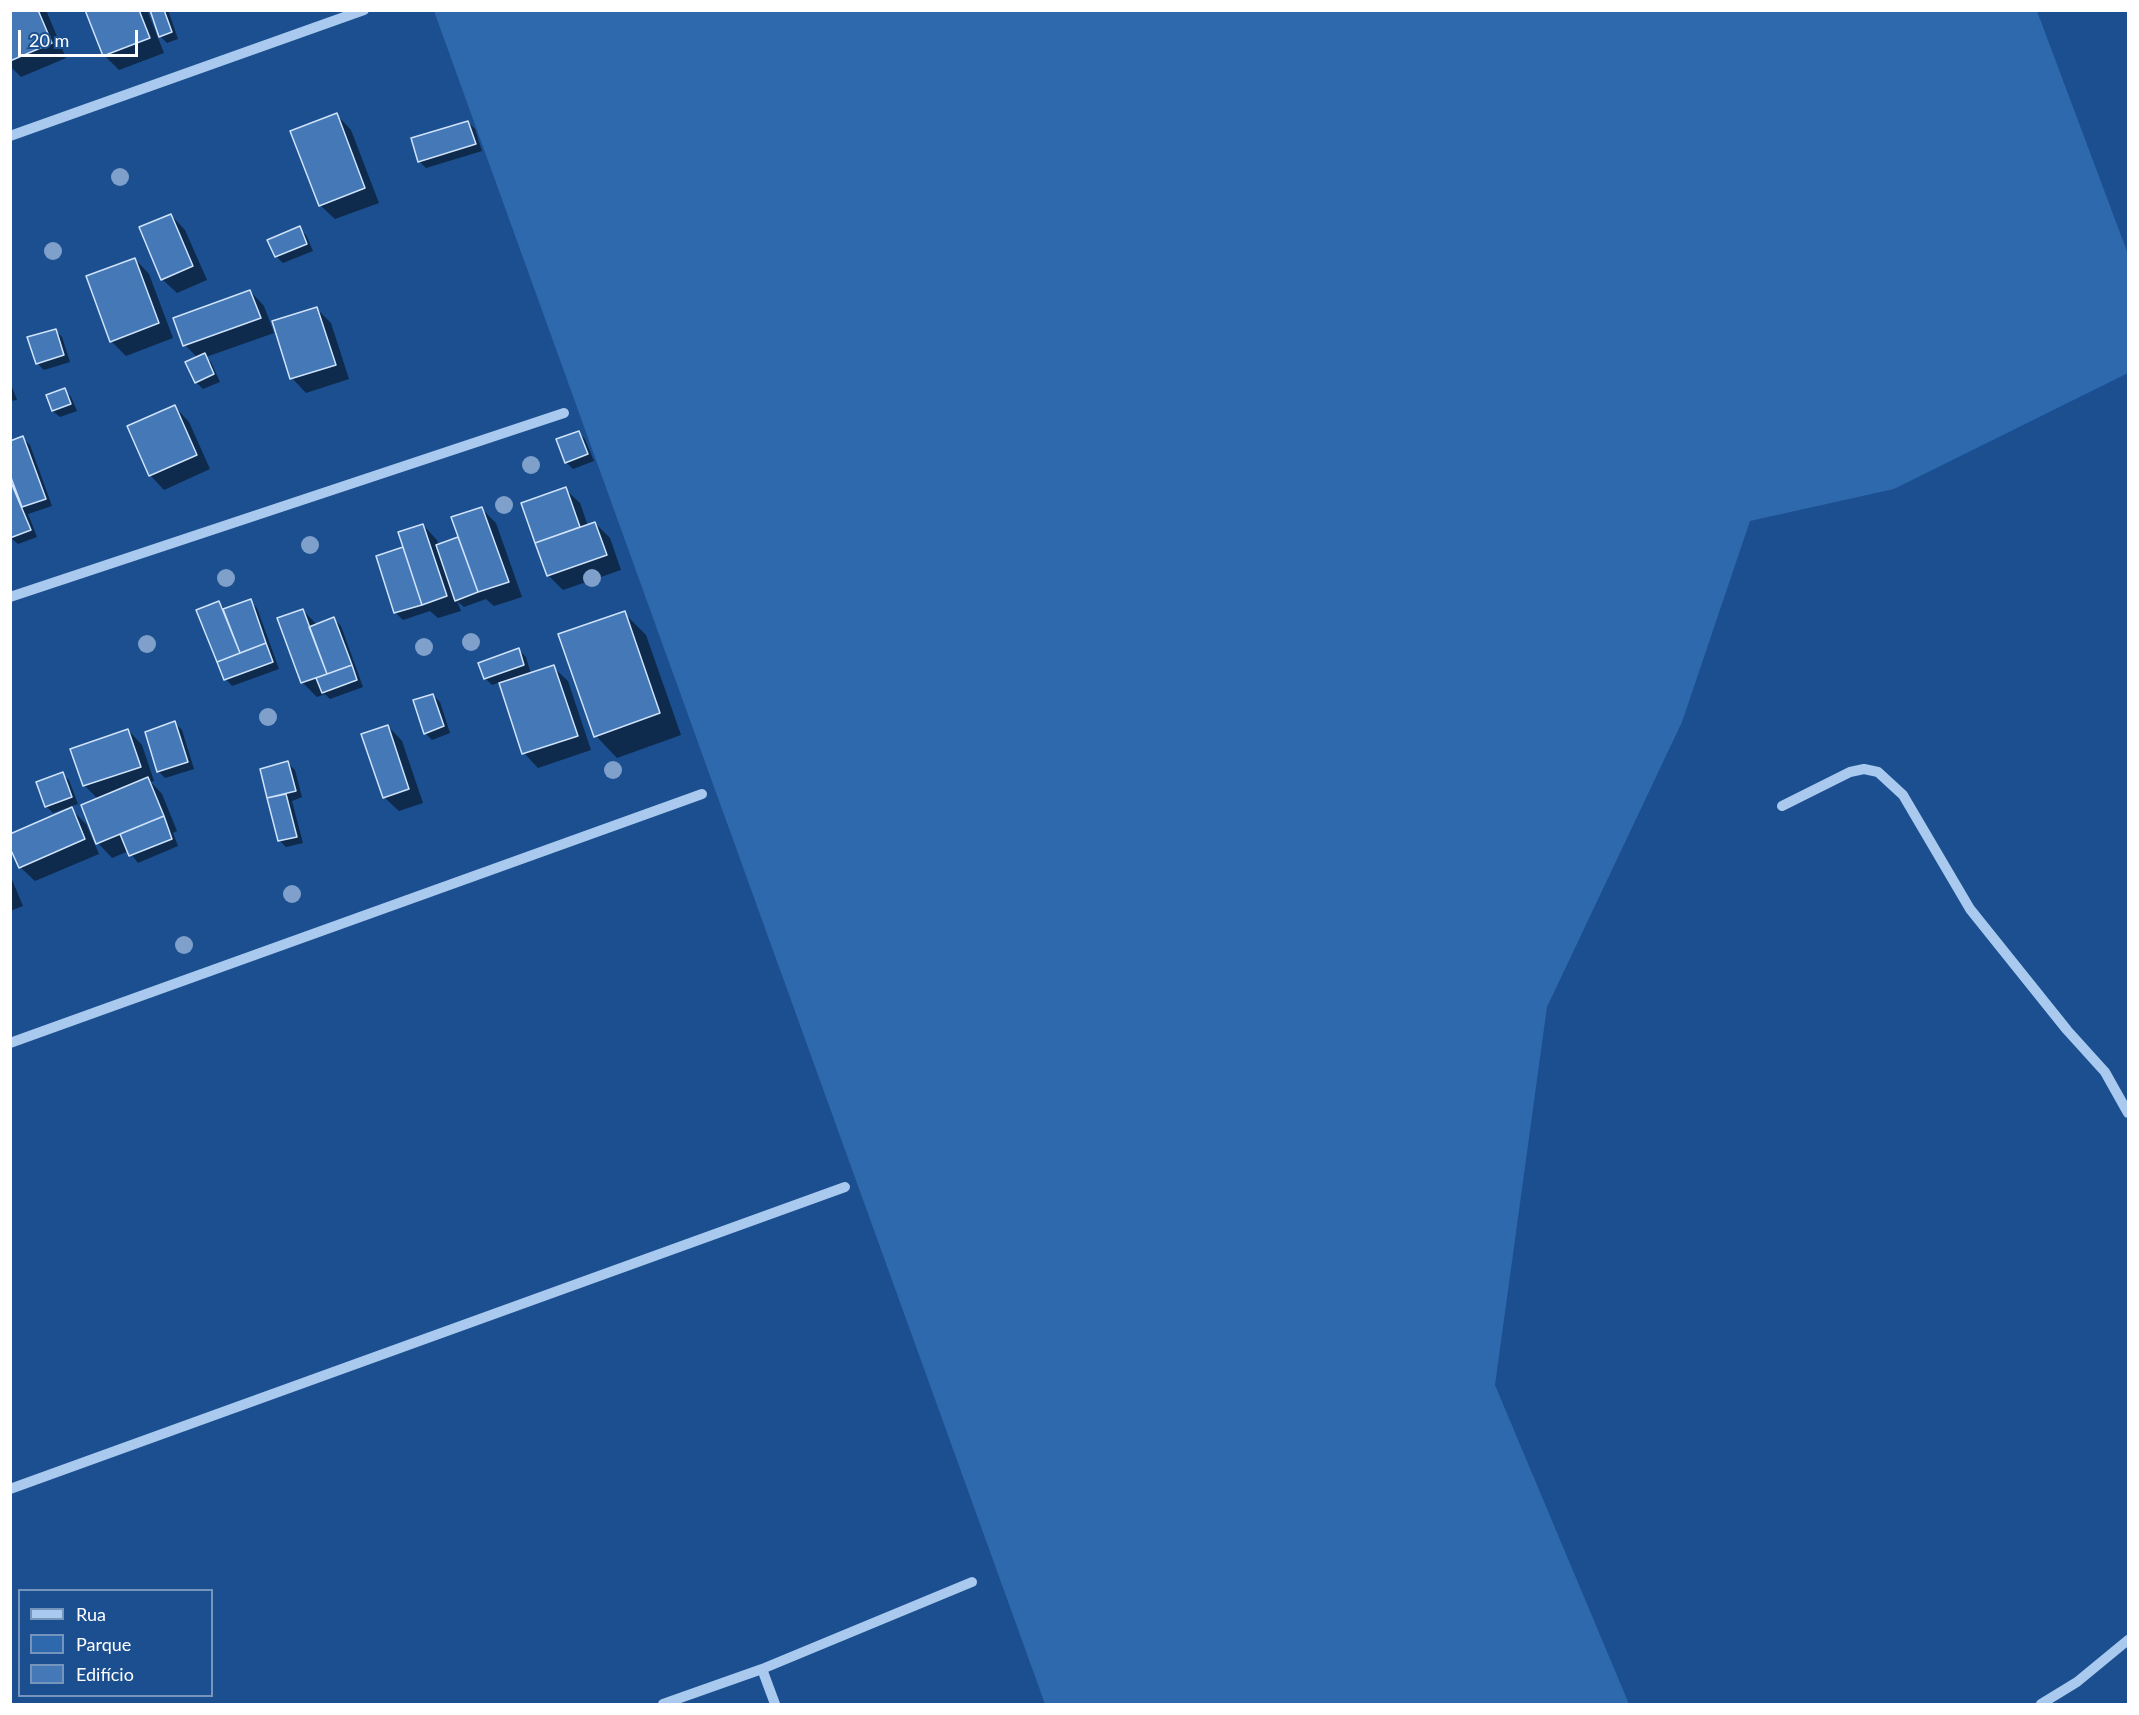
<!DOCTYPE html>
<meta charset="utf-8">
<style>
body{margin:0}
#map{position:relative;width:2139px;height:1715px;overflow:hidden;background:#1b4f8f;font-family:Lato,sans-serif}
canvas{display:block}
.frame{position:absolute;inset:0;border:12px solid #fff;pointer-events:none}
.legend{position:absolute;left:18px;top:1589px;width:195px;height:108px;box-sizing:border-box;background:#1b4f8f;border:2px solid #7695bc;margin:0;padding:8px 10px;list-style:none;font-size:18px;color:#fff}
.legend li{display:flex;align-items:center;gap:12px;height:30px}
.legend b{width:30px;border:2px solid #7695bc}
.scale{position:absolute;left:18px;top:30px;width:120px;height:27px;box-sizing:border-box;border:3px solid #fff;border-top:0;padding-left:8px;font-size:18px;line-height:21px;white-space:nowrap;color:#fff;-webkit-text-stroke:4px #1b4f8f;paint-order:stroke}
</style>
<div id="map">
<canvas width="2139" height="1715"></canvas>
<div class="frame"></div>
<ul class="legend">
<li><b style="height:8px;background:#a9c9ee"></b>Rua</li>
<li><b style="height:16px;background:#2e69ad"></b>Parque</li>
<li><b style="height:16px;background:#4478b7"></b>Edifício</li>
</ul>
<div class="scale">20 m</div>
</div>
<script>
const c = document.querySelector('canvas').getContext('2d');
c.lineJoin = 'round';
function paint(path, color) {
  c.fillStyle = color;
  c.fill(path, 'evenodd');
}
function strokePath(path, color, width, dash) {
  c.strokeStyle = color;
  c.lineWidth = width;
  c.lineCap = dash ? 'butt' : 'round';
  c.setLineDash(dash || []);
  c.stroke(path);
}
paint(new Path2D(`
 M434,11H2037L2128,254V373L1894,489L1750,521L1682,722L1547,1007L1495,1385L1629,1704H1045Z`), '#2e69ad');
paint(new Path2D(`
 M10,10H46L66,58L21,77L10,66Z
 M87,10H147L164,53L119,70L104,55Z
 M151,10H168L178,39L167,43L159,35Z
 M337,115L351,130L379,203L335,219L320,205Z
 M468,122L475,129L482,151L426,168L419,161Z
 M171,215L185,230L207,280L177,293L162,279Z
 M299,228L306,235L313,251L283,263L276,256Z
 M135,259L149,274L173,338L126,356L111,341Z
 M250,291L264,306L274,333L206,357L211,362L220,382L203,389L196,382L198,358L185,345L175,319Z
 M316,308L331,323L349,379L306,393L292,378Z
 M55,330L62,337L70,362L44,370L37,363Z
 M10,382L17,400L10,401Z
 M64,390L71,397L77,411L60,417L53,411Z
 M175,407L189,422L210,469L164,490L150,475Z
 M578,432L585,439L594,461L573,469L566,462Z
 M23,438L30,445L52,506L28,514L37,537L18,544L10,537V482L16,487Z
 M565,489L580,503L588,526L595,523L610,538L621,570L563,590L548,575L523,504Z
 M481,508L496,523L522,597L494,606L486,599L464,607L457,601L461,611L438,618L430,611L403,620L396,613L378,557L405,548L423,525L437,540L439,546L458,539L462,544Z
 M250,601L257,608L279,669L232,686L226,679L198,611L219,603L226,610Z
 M303,610L317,625L334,619L341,626L363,687L330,699L325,694L317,697L302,682Z
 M624,613L646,635L681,735L617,758L596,736Z
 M519,650L526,657L531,674L553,667L568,681L591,750L538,768L524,753L500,682L492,685L485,678Z
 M433,695L440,702L450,733L432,740L425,733Z
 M175,723L182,730L194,769L165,778L158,771Z
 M388,726L402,741L423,803L399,811L384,797Z
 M128,730L142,745L154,781L151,782L162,794L177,831L173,833L178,846L138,863L129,851L112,858L98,843V799L84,785Z
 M288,763L295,770L302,797L292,801L303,843L286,847L279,840L262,770Z
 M62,774L69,780L78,804L69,807L86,824L99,854L35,881L20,867L68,811L67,808L53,813L46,806Z
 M10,875L23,906L10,911Z`), '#0007');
const building = new Path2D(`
 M10,10H38L52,43L10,61Z
 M85,10H139L150,38L103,56Z
 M150,10H164L172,32L159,37Z
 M337,113L365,188L319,206L290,131Z
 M468,121L476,144L418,162L411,138Z
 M171,214L193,266L161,280L139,227Z
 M300,226L307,244L275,257L267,240Z
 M135,258L159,323L110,342L86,276Z
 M250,290L261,318L183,346L173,318Z
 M317,307L336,365L290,379L272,321Z
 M56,329L64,355L36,364L27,337Z
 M205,353L214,374L195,383L185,362Z
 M65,388L71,404L52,411L46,395Z
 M175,405L197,455L149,476L127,426Z
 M579,431L588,454L565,463L556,439Z
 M23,436L46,499L22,507L10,475V441Z
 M10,480L31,530L10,538Z
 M566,487L580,527L535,543L521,503Z
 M482,507L509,582L478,592L451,517Z
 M595,522L607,555L547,576L535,543Z
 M423,524L447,596L422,605L398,532Z
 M458,537L478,592L455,601L436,545Z
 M403,547L422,605L394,613L376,556Z
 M251,599L266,643L240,653L223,609Z
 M219,601L240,653L217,662L196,610Z
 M303,609L327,674L301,683L277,618Z
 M625,611L660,713L594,737L558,634Z
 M334,617L352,665L327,674L309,627Z
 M266,643L273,662L224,680L217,662Z
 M519,648L524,665L484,679L478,663Z
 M352,665L357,680L322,693L316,678Z
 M554,665L578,736L522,754L499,683Z
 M433,694L444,726L424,734L413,700Z
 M175,721L188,762L157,772L145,732Z
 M388,725L409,789L383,798L361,734Z
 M128,729L141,767L83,786L70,749Z
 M288,761L296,791L267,798L260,769Z
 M63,772L72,797L45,807L36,782Z
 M148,777L164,816L96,844L81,805Z
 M286,794L297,837L278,841L267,798Z
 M72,807L85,839L19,868L10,848V834Z
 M164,816L172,839L129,856L120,834Z`);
paint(building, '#4478b7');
strokePath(building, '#cfe3fa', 1.5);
strokePath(new Path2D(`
 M10,136L364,10
 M10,597L564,413
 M1782,806L1850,772L1864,769L1878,772L1903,795L1970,909L2067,1030L2105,1072L2128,1113
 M10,1043L702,794
 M10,1489L845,1187
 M762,1669L775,1704
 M663,1704L762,1669L972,1582
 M2041,1704L2077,1682L2128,1640`), '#a9c9ee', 10);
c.fillStyle = '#7ea0ca';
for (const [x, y] of [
 [120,177],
 [53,251],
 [531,465],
 [504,505],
 [310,545],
 [226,578],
 [592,578],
 [471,642],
 [147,644],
 [424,647],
 [268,717],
 [613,770],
 [292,894],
 [184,945]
]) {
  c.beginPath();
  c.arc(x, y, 9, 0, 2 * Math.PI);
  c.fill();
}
</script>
